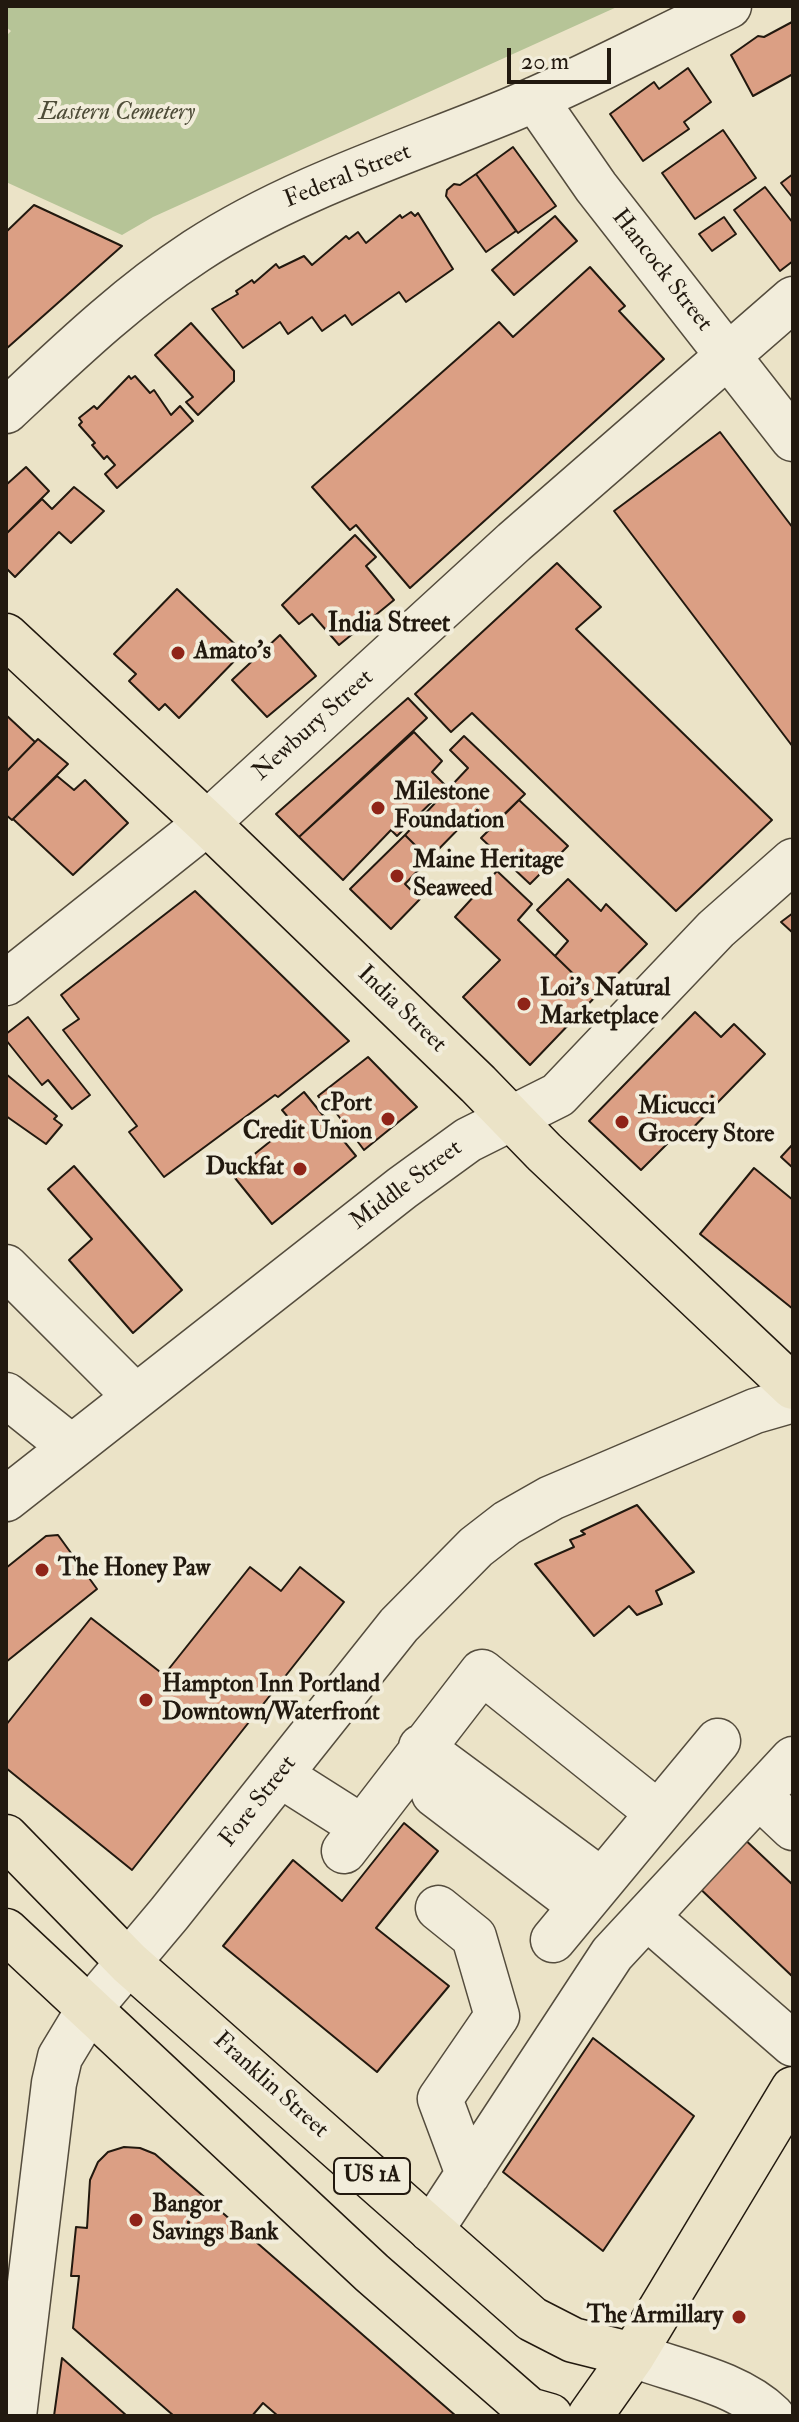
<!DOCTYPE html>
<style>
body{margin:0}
#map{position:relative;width:799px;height:2422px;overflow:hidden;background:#ebe3c7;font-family:"IM FELL Double Pica",serif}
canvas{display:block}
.frame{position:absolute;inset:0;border:8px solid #22190f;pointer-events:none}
.scale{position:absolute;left:507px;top:48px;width:104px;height:36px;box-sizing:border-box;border:4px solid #22190f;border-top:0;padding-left:10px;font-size:24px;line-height:28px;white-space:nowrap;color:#22190f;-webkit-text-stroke:6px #f2eddb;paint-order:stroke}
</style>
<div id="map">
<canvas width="799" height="2422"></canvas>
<div class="frame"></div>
<div class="scale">20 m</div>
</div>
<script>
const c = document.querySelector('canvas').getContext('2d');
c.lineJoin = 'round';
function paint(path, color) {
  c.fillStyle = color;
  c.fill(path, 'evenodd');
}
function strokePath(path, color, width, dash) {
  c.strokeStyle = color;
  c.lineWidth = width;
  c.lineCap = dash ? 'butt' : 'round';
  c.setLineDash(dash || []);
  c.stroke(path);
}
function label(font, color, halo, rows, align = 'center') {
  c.font = font + ' "IM FELL Double Pica",serif';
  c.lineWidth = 8;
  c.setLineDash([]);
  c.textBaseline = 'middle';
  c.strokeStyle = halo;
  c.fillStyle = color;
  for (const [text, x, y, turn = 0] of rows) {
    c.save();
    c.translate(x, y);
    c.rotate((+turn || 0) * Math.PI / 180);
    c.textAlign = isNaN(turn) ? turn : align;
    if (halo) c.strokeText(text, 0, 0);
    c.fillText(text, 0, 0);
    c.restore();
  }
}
paint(new Path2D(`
 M6,6H619L153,217L122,235L6,182V36L11,31L6,27Z`), '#b6c497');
const building = new Path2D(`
 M792,22L793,74L753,96L731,55L758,36L764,37Z
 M688,68L711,102L684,122L689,129L643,161L610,114L654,82L659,89Z
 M723,130L756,178L695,219L662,173Z
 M513,147L556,206L518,233L476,174Z
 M476,174L516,231L486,252L446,196L447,190L454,184L460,185Z
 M793,174V198L781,183Z
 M765,187L793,223V261L780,271L734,210Z
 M34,205L122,246L6,349V232Z
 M411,212L415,216L418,213L453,269L406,302L399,292L352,325L345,315L322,331L312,317L288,334L280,322L243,348L212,309L238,294L236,291L252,280L254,283L276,264L279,268L304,256L312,265L346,236L349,239L358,232L366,243L400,215L402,218Z
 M555,216L577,241L514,295L492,270Z
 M724,217L736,234L712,251L699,234Z
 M590,267L625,306L619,311L664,359L410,588L356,525L350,530L312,487L499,322L513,337Z
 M191,323L234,371V381L198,415L186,402L193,397L155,355Z
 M129,376L131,379L135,376L150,393L154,390L171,415L180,406L193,421L117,488L105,474L115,465L107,456L104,459L92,445L95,443L79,425L82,422L79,418L94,406L97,409Z
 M720,432L793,528V747L614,511Z
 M26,467L49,491L6,534V485Z
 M74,487L104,511L71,543L59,532L15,577L6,568V534L42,499L52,509Z
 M355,535L376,557L366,566L394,600L339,645L312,614L299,624L282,605Z
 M557,563L601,607L576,629L772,820L676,911L472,713L451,732L415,694Z
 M177,589L243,652L179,718L165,704L159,710L129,681L136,674L114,654Z
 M280,635L316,676L267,717L232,680Z
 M408,698L427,718L299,837L276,814Z
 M6,715L35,742L6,772Z
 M414,732L442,761L432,772L447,787L397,836L391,830L343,880L299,837Z
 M464,736L525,794L491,827L475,812L429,859L405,835L468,768L450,750Z
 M38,739L68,764L12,820L6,815V772Z
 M57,776L74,790L85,780L128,823L73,875L13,819Z
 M519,800L568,846L530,884L481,838Z
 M405,835L429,859L405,884L420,899L391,929L350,889Z
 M497,871L532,904L518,920L596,996L530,1065L463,997L500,960L455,917Z
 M568,879L601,911L606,904L647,944L596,996L555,956L568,941L537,910Z
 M195,891L349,1041L278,1097L275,1095L164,1177L129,1132L137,1126L63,1030L79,1019L61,995Z
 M793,913V933L781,922Z
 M695,1012L721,1037L734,1024L765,1054L683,1138L678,1133L641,1170L589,1121Z
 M28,1017L90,1095L72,1109L48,1080L42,1085L6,1040V1034Z
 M368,1057L417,1107L364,1150L331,1106L328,1109L318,1096Z
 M6,1074L57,1116L54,1119L62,1125L46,1144L6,1116Z
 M304,1092L356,1156L272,1224L231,1173L293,1123L282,1110Z
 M793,1144V1168L781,1157Z
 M74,1166L182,1290L133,1333L69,1260L92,1239L48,1189Z
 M754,1168L793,1200V1309L700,1234Z
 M637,1505L694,1572L656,1591L662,1604L637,1615L629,1606L594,1636L535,1564L574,1547L570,1540L585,1534L581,1531Z
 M58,1535L97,1589L6,1662V1568L46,1536Z
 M250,1567L281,1591L300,1567L344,1602L132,1870L6,1768V1725L91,1618L164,1675Z
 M404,1823L438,1851L376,1928L449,1986L377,2072L223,1946L293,1860L342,1901Z
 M739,1834L793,1885V1977L693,1882Z
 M593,2038L694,2116L603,2251L503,2172Z
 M124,2147L140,2148L155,2154L456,2416H278L263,2403L252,2416H174L73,2328L79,2276H71L76,2227L87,2228L90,2180L98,2162L108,2152Z
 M62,2358L127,2416H54Z`);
paint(building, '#db9f84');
strokePath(building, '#22190f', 2);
const minor = new Path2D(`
 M535,99L596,187L793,439
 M6,411C67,354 126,297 196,251C291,189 405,153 510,110C584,79 656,40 729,6
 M6,983L207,823L514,542L793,299
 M6,1267L136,1397
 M6,1395L70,1446
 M6,1499L402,1188L468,1140L558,1095L716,929L793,861
 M421,1747L602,1881
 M280,1775L362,1827
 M434,1794L581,1906
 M759,1796L793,1828
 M344,1851L482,1672L658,1813
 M438,1908L474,1937L497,2016L440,2099L468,2174
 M647,1917L793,2044
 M553,1940L718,1741
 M431,2230L612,1954L793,1759
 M633,2355C679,2372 737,2382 772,2416
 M14,2416L54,2083L60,2057L89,2009L169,1914L399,1625L476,1547L507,1523L551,1498L755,1411L793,1400`);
const major = new Path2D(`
 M6,636L207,823L478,1084L544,1152L793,1387
 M6,1837L129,1963L532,2319L573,2340L633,2355
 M6,1931L372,2273L529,2410L550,2416
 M590,2416L633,2355L793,2089`);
strokePath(minor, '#544c3d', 47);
strokePath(major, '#22190f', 47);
strokePath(minor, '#f2eddb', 44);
strokePath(major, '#ebe3c7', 44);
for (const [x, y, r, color] of [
 [178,653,8,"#8f2418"],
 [378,808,8,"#8f2418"],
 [397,876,8,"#8f2418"],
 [524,1004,8,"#8f2418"],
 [388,1119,8,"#8f2418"],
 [622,1122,8,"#8f2418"],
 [300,1169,8,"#8f2418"],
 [42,1570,8,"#8f2418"],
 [146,1700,8,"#8f2418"],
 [136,2220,8,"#8f2418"],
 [739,2317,8,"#8f2418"]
]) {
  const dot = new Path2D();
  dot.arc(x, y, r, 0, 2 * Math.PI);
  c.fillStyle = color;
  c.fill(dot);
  strokePath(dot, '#f2eddb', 3);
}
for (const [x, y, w] of [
 [372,2176,76]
]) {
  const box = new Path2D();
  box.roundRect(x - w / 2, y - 18, w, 36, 6);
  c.fillStyle = '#f2eddb';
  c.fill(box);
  strokePath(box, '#22190f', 2);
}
label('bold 22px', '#22190f', null, [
 ["US 1A",372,2176]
]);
label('italic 24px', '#4e4c38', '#f2eddb', [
 ["Eastern Cemetery",117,114]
]);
label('24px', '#22190f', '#f2eddb', [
 ["Federal Street",348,177,-22],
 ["Hancock Street",661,271,52],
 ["Newbury Street",314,726,-42],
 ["India Street",401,1010,44],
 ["Middle Street",407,1186,-37],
 ["Fore Street",259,1802,-52],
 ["Franklin Street",270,2086,42]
]);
label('bold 24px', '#22190f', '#f2eddb', [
 ["Amato's",194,653],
 ["Milestone",394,794],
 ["Foundation",394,822],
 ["Maine Heritage",413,862],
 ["Seaweed",413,890],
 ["Loi's Natural",540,990],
 ["Marketplace",540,1018],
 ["cPort",372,1105,"right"],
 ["Credit Union",372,1133,"right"],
 ["Micucci",638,1108],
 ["Grocery Store",638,1136],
 ["Duckfat",284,1169,"right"],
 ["The Honey Paw",58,1570],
 ["Hampton Inn Portland",162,1686],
 ["Downtown/Waterfront",162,1714],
 ["Bangor",152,2206],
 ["Savings Bank",152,2234],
 ["The Armillary",723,2317,"right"]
], 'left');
label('bold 26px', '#22190f', '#f2eddb', [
 ["India Street",389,625]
]);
</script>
